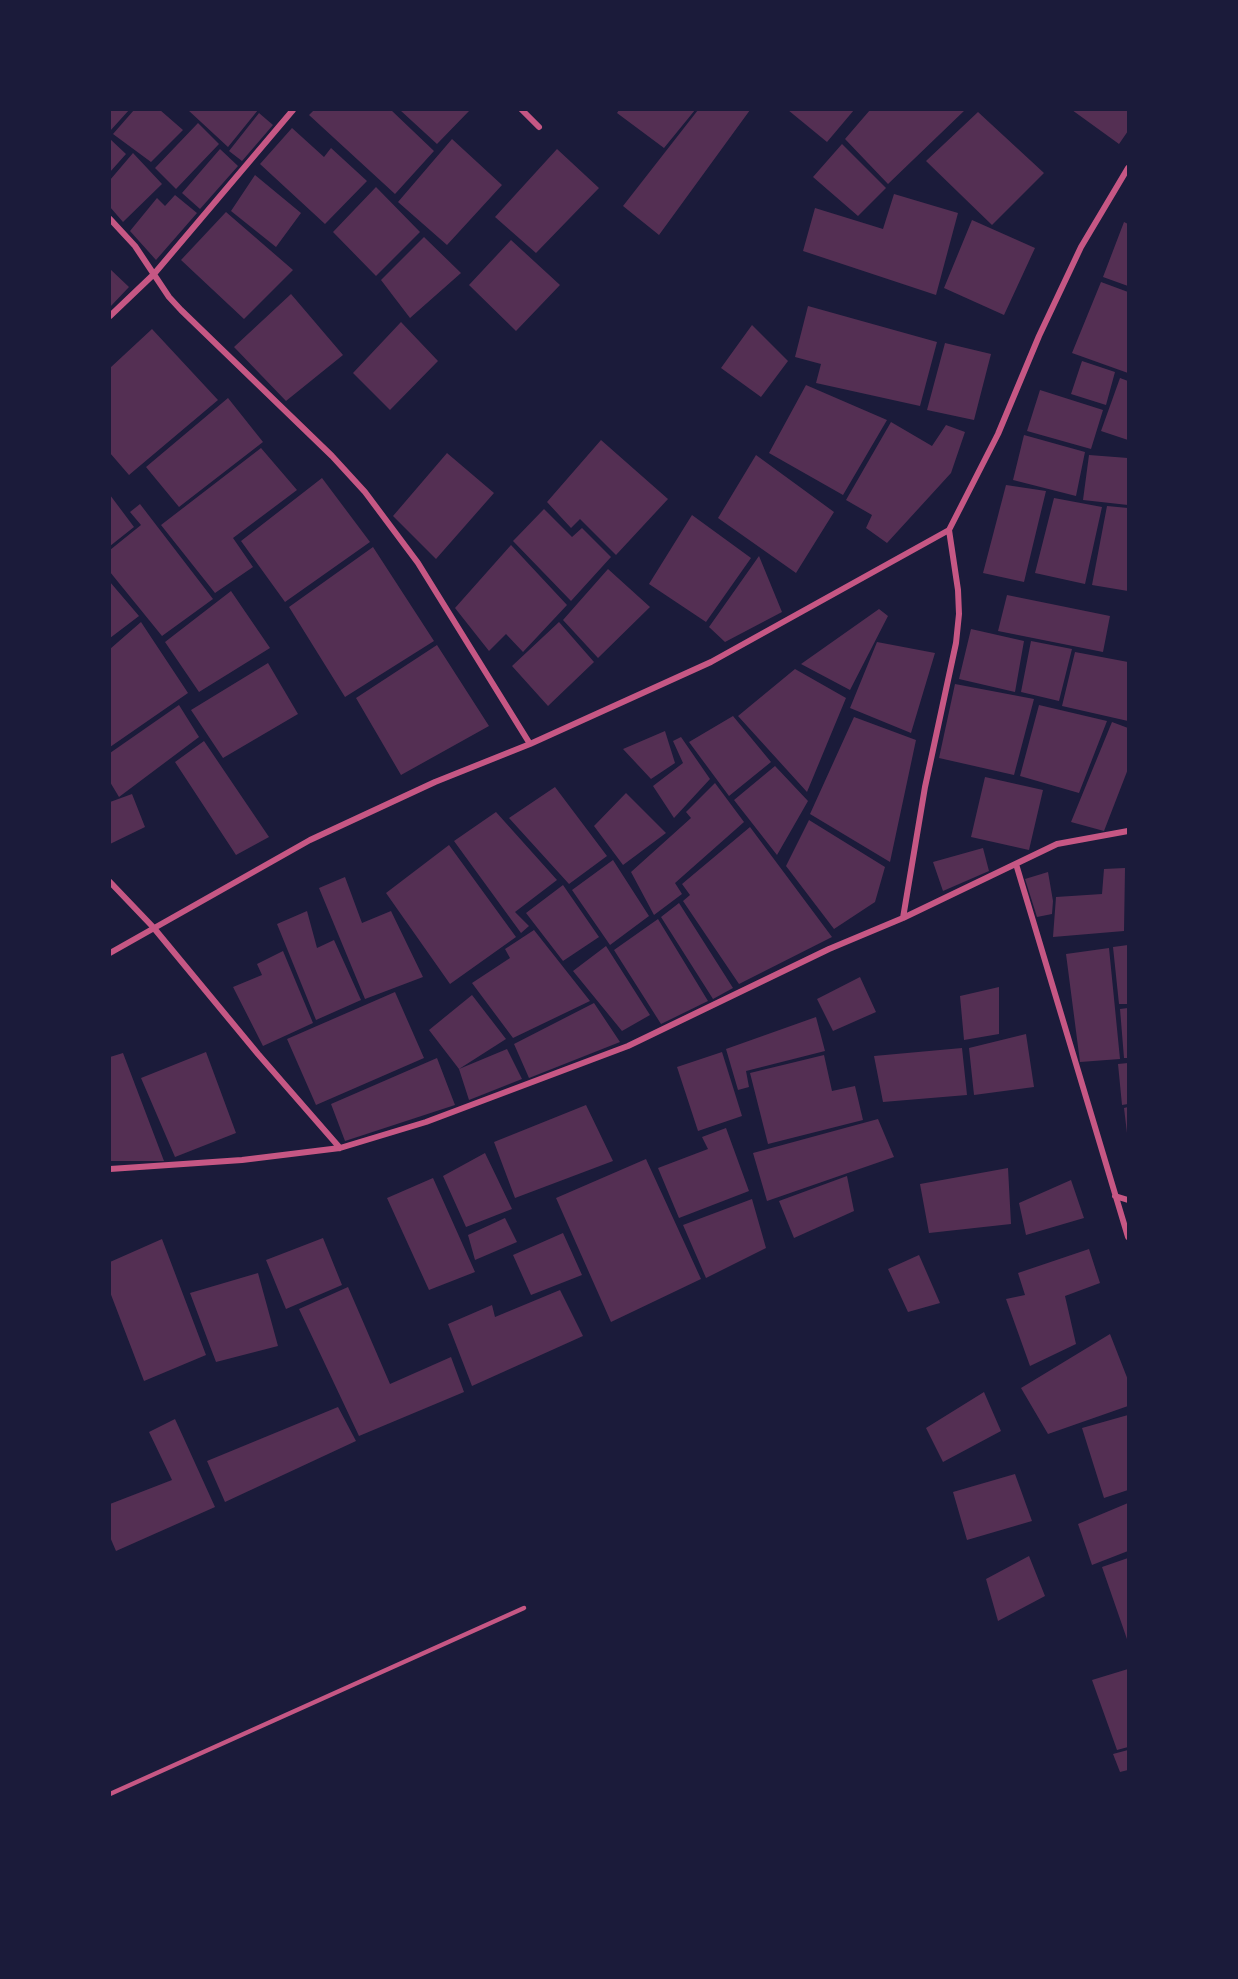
<!DOCTYPE html>
<html>
<head>
<meta charset="utf-8">
<style>
  body { margin:0 }
  #map { position:relative; width:1238px; height:1979px; overflow:hidden; background:#1b1b3a; font-family:"IBM Plex Sans",sans-serif }
  canvas { display:block }
  .frame { position:absolute; inset:0; border:111px solid #1b1b3a; pointer-events:none }
</style>
</head>
<body>
<div id="map">
<canvas width="1238" height="1979"></canvas>
<div class="frame"></div>
</div>
<script>
const ctx = document.querySelector('canvas').getContext('2d');
ctx.lineJoin = 'round';
function fillPath(path, color) { ctx.fillStyle = color; ctx.fill(path, 'evenodd'); }
function strokePath(path, color, width, dash) { ctx.strokeStyle = color; ctx.lineWidth = width; ctx.lineCap = dash ? 'butt' : 'round'; ctx.setLineDash(dash || []); ctx.stroke(path); }
fillPath(new Path2D(`
  M 110,110 L 129,110 L 110,131 Z
  M 134,110 L 160,110 L 183,130 L 151,162 L 113,134 Z
  M 188,110 L 258,110 L 228,147 Z
  M 314,110 L 391,110 L 434,151 L 395,194 L 309,115 Z
  M 400,110 L 470,110 L 437,144 Z
  M 619,110 L 695,110 L 664,148 L 617,113 Z
  M 698,110 L 750,110 L 659,235 L 623,206 Z
  M 788,110 L 854,110 L 827,142 Z
  M 870,110 L 965,110 L 888,184 L 845,139 Z
  M 1072,110 L 1128,110 L 1128,131 L 1119,144 Z
  M 978,112 L 1044,173 L 992,225 L 926,161 Z
  M 259,113 L 273,125 L 242,161 L 229,151 Z
  M 198,123 L 219,144 L 176,189 L 155,168 Z
  M 292,128 L 324,157 L 331,148 L 367,181 L 325,224 L 260,164 Z
  M 110,139 L 126,154 L 110,172 Z
  M 452,139 L 502,185 L 447,245 L 398,202 Z
  M 842,144 L 886,188 L 858,216 L 813,177 Z
  M 220,149 L 238,166 L 200,209 L 182,193 Z
  M 557,149 L 599,188 L 536,253 L 495,217 Z
  M 133,153 L 162,184 L 123,222 L 110,207 L 110,180 Z
  M 255,175 L 301,213 L 276,247 L 231,211 Z
  M 376,187 L 420,232 L 376,276 L 333,232 Z
  M 894,194 L 958,213 L 936,295 L 803,251 L 815,208 L 883,229 Z
  M 175,195 L 197,213 L 156,260 L 130,231 L 157,198 L 165,206 Z
  M 226,212 L 293,270 L 244,319 L 181,260 Z
  M 972,220 L 1035,248 L 1004,315 L 944,288 Z
  M 1124,222 L 1128,224 L 1128,286 L 1103,277 Z
  M 424,237 L 461,273 L 410,318 L 381,280 Z
  M 511,240 L 560,285 L 516,331 L 469,285 Z
  M 110,269 L 129,287 L 110,307 Z
  M 1101,282 L 1128,292 L 1128,373 L 1072,353 Z
  M 291,294 L 343,355 L 286,401 L 234,347 Z
  M 808,306 L 937,342 L 920,406 L 816,383 L 821,364 L 795,357 Z
  M 401,322 L 438,361 L 390,410 L 353,373 Z
  M 752,325 L 788,361 L 761,397 L 721,368 Z
  M 152,329 L 218,400 L 129,475 L 110,453 L 110,368 Z
  M 945,343 L 991,354 L 974,420 L 927,410 Z
  M 1082,361 L 1115,372 L 1106,405 L 1071,394 Z
  M 1120,378 L 1128,381 L 1128,440 L 1101,431 Z
  M 806,385 L 887,420 L 843,495 L 769,453 Z
  M 1040,390 L 1103,410 L 1091,449 L 1027,431 Z
  M 228,398 L 263,442 L 179,507 L 146,467 Z
  M 891,422 L 932,446 L 946,425 L 965,432 L 951,473 L 887,543 L 866,528 L 872,515 L 846,500 Z
  M 1024,435 L 1085,452 L 1076,496 L 1013,480 Z
  M 601,440 L 668,499 L 616,555 L 580,519 L 571,528 L 547,502 Z
  M 261,448 L 297,490 L 233,538 L 253,567 L 215,593 L 161,525 Z
  M 447,453 L 494,493 L 436,559 L 393,516 Z
  M 756,455 L 834,512 L 796,573 L 718,518 Z
  M 1089,455 L 1128,458 L 1128,505 L 1083,500 Z
  M 322,478 L 370,542 L 285,602 L 241,541 Z
  M 1006,485 L 1046,491 L 1024,582 L 983,573 Z
  M 110,495 L 134,527 L 110,546 Z
  M 1054,498 L 1102,507 L 1085,584 L 1035,573 Z
  M 140,504 L 213,599 L 162,636 L 110,572 L 110,550 L 141,525 L 130,512 Z
  M 1107,506 L 1128,508 L 1128,591 L 1092,585 Z
  M 544,509 L 572,537 L 582,528 L 611,557 L 571,601 L 513,541 Z
  M 692,515 L 751,558 L 706,622 L 649,584 Z
  M 511,545 L 567,605 L 523,652 L 506,634 L 489,651 L 455,608 Z
  M 373,547 L 434,641 L 345,697 L 289,607 Z
  M 759,556 L 782,612 L 725,642 L 709,627 Z
  M 608,569 L 650,607 L 598,658 L 563,620 Z
  M 110,582 L 139,616 L 110,638 Z
  M 231,591 L 270,648 L 199,692 L 165,642 Z
  M 1007,595 L 1110,616 L 1103,652 L 998,631 Z
  M 879,609 L 888,616 L 850,690 L 801,664 Z
  M 141,622 L 188,693 L 110,747 L 110,649 Z
  M 559,622 L 594,662 L 548,706 L 512,666 Z
  M 971,629 L 1024,641 L 1015,692 L 959,679 Z
  M 1031,641 L 1072,649 L 1059,701 L 1021,692 Z
  M 877,642 L 935,653 L 911,733 L 850,708 Z
  M 437,645 L 489,726 L 401,775 L 356,698 Z
  M 1075,652 L 1128,662 L 1128,721 L 1062,706 Z
  M 268,663 L 298,714 L 223,758 L 191,710 Z
  M 795,669 L 846,698 L 807,792 L 738,716 Z
  M 955,684 L 1034,699 L 1014,775 L 939,758 Z
  M 179,705 L 199,737 L 119,797 L 110,782 L 110,753 Z
  M 1039,705 L 1107,721 L 1079,793 L 1020,776 Z
  M 733,716 L 771,762 L 729,796 L 689,742 Z
  M 854,717 L 916,740 L 890,862 L 810,814 Z
  M 1112,722 L 1128,728 L 1128,769 L 1104,831 L 1071,822 Z
  M 665,731 L 675,763 L 651,779 L 623,749 Z
  M 681,737 L 710,779 L 674,818 L 653,786 L 683,763 L 673,741 Z
  M 204,741 L 269,837 L 236,855 L 175,762 Z
  M 775,766 L 808,801 L 777,855 L 734,800 Z
  M 985,777 L 1043,790 L 1029,850 L 971,837 Z
  M 715,783 L 744,822 L 675,883 L 682,894 L 654,915 L 631,872 L 691,818 L 686,812 Z
  M 555,787 L 607,856 L 569,884 L 509,818 Z
  M 626,793 L 666,833 L 623,865 L 594,826 Z
  M 132,794 L 145,827 L 110,844 L 110,802 Z
  M 496,812 L 557,880 L 515,912 L 529,926 L 521,933 L 454,841 Z
  M 809,820 L 885,867 L 875,902 L 834,929 L 786,866 Z
  M 750,827 L 832,937 L 739,984 L 683,901 L 690,895 L 682,884 Z
  M 449,845 L 516,937 L 450,984 L 386,893 Z
  M 983,848 L 989,871 L 943,891 L 933,862 Z
  M 613,860 L 649,916 L 610,945 L 572,890 Z
  M 1125,868 L 1124,931 L 1053,937 L 1056,897 L 1102,894 L 1104,869 Z
  M 1048,872 L 1053,901 L 1052,914 L 1037,917 L 1025,879 Z
  M 345,877 L 362,923 L 391,911 L 423,977 L 365,999 L 319,888 Z
  M 563,885 L 599,937 L 563,961 L 526,913 Z
  M 679,903 L 733,988 L 713,999 L 661,917 Z
  M 307,911 L 317,948 L 334,940 L 361,1000 L 316,1020 L 277,924 Z
  M 658,919 L 708,1001 L 661,1024 L 614,950 Z
  M 534,930 L 590,1001 L 513,1038 L 472,983 L 510,958 L 505,949 Z
  M 1128,945 L 1128,1004 L 1119,1004 L 1113,947 Z
  M 606,946 L 650,1015 L 622,1031 L 573,971 Z
  M 1109,948 L 1120,1059 L 1080,1062 L 1066,954 Z
  M 283,951 L 313,1023 L 263,1046 L 233,987 L 262,975 L 257,964 Z
  M 860,977 L 876,1012 L 833,1031 L 817,999 Z
  M 999,987 L 999,1034 L 964,1040 L 960,996 Z
  M 395,992 L 424,1058 L 316,1105 L 287,1039 Z
  M 472,995 L 506,1039 L 459,1069 L 507,1049 L 522,1079 L 469,1100 L 459,1069 L 429,1030 Z
  M 594,1003 L 620,1042 L 529,1078 L 514,1044 Z
  M 1128,1008 L 1128,1058 L 1124,1058 L 1120,1009 Z
  M 816,1017 L 825,1051 L 746,1071 L 749,1087 L 738,1090 L 726,1049 Z
  M 1026,1034 L 1034,1087 L 974,1095 L 969,1048 Z
  M 962,1048 L 967,1095 L 883,1102 L 874,1056 Z
  M 206,1052 L 236,1133 L 175,1157 L 141,1078 Z
  M 722,1052 L 742,1116 L 698,1131 L 677,1067 Z
  M 123,1053 L 164,1161 L 110,1161 L 110,1057 Z
  M 824,1055 L 832,1091 L 855,1086 L 863,1120 L 768,1144 L 750,1073 Z
  M 437,1058 L 455,1105 L 345,1141 L 331,1104 Z
  M 1128,1063 L 1128,1104 L 1122,1105 L 1118,1064 Z
  M 586,1105 L 613,1161 L 515,1198 L 494,1142 Z
  M 1128,1107 L 1128,1133 L 1127,1133 L 1124,1108 Z
  M 878,1119 L 894,1157 L 767,1201 L 753,1153 Z
  M 726,1128 L 749,1191 L 679,1218 L 658,1168 L 708,1149 L 702,1137 Z
  M 485,1153 L 512,1209 L 466,1227 L 443,1176 Z
  M 646,1159 L 701,1279 L 611,1322 L 556,1198 Z
  M 1008,1168 L 1011,1224 L 929,1233 L 920,1184 Z
  M 847,1176 L 854,1211 L 794,1238 L 779,1201 Z
  M 433,1178 L 475,1272 L 429,1290 L 387,1198 Z
  M 1071,1180 L 1084,1218 L 1026,1235 L 1019,1203 Z
  M 752,1199 L 766,1248 L 706,1278 L 683,1225 Z
  M 505,1218 L 517,1242 L 475,1260 L 468,1235 Z
  M 563,1233 L 582,1275 L 531,1295 L 513,1255 Z
  M 323,1238 L 342,1285 L 286,1309 L 266,1260 Z
  M 162,1239 L 206,1355 L 144,1381 L 110,1292 L 110,1262 Z
  M 1089,1249 L 1100,1283 L 1065,1296 L 1076,1344 L 1030,1366 L 1006,1299 L 1025,1295 L 1018,1273 Z
  M 919,1255 L 940,1303 L 908,1312 L 888,1269 Z
  M 258,1273 L 278,1346 L 216,1362 L 190,1293 Z
  M 348,1287 L 390,1384 L 451,1357 L 464,1392 L 359,1436 L 299,1309 Z
  M 560,1290 L 583,1336 L 472,1386 L 448,1324 L 492,1305 L 495,1317 Z
  M 1110,1334 L 1128,1380 L 1128,1406 L 1048,1434 L 1021,1388 Z
  M 984,1392 L 1001,1431 L 943,1462 L 926,1428 Z
  M 338,1407 L 356,1441 L 225,1502 L 207,1461 Z
  M 1128,1415 L 1128,1490 L 1104,1498 L 1082,1428 Z
  M 175,1419 L 215,1507 L 116,1551 L 110,1537 L 110,1504 L 172,1480 L 149,1432 Z
  M 1015,1474 L 1032,1521 L 967,1540 L 953,1492 Z
  M 1128,1503 L 1128,1551 L 1092,1565 L 1078,1524 Z
  M 1029,1556 L 1045,1596 L 998,1621 L 986,1579 Z
  M 1128,1558 L 1128,1642 L 1102,1567 Z
  M 1128,1669 L 1128,1747 L 1117,1750 L 1092,1680 Z
  M 1128,1750 L 1128,1770 L 1120,1772 L 1113,1754 Z`), '#542f53');
strokePath(new Path2D(`
  M 110,1794 L 524,1608`), '#c65784', 4.5);
strokePath(new Path2D(`
  M 522,110 L 539,127
  M 110,219 L 135,246 L 169,297 L 181,310 L 332,456 L 365,492 L 418,563 L 530,744
  M 110,316 L 154,274 L 293,110
  M 1016,864 L 1128,1237
  M 110,882 L 153,927 L 258,1054 L 340,1148
  M 903,918 L 925,787 L 956,643 L 959,614 L 958,590 L 949,530
  M 110,953 L 310,840 L 435,782 L 530,744 L 711,662 L 949,530 L 998,434 L 1039,336 L 1081,247 L 1128,168
  M 110,1169 L 242,1160 L 340,1148 L 426,1122 L 628,1046 L 829,949 L 903,918 L 1057,844 L 1128,831
  M 1115,1196 L 1128,1200`), '#c65784', 6);
</script>
</body>
</html>
